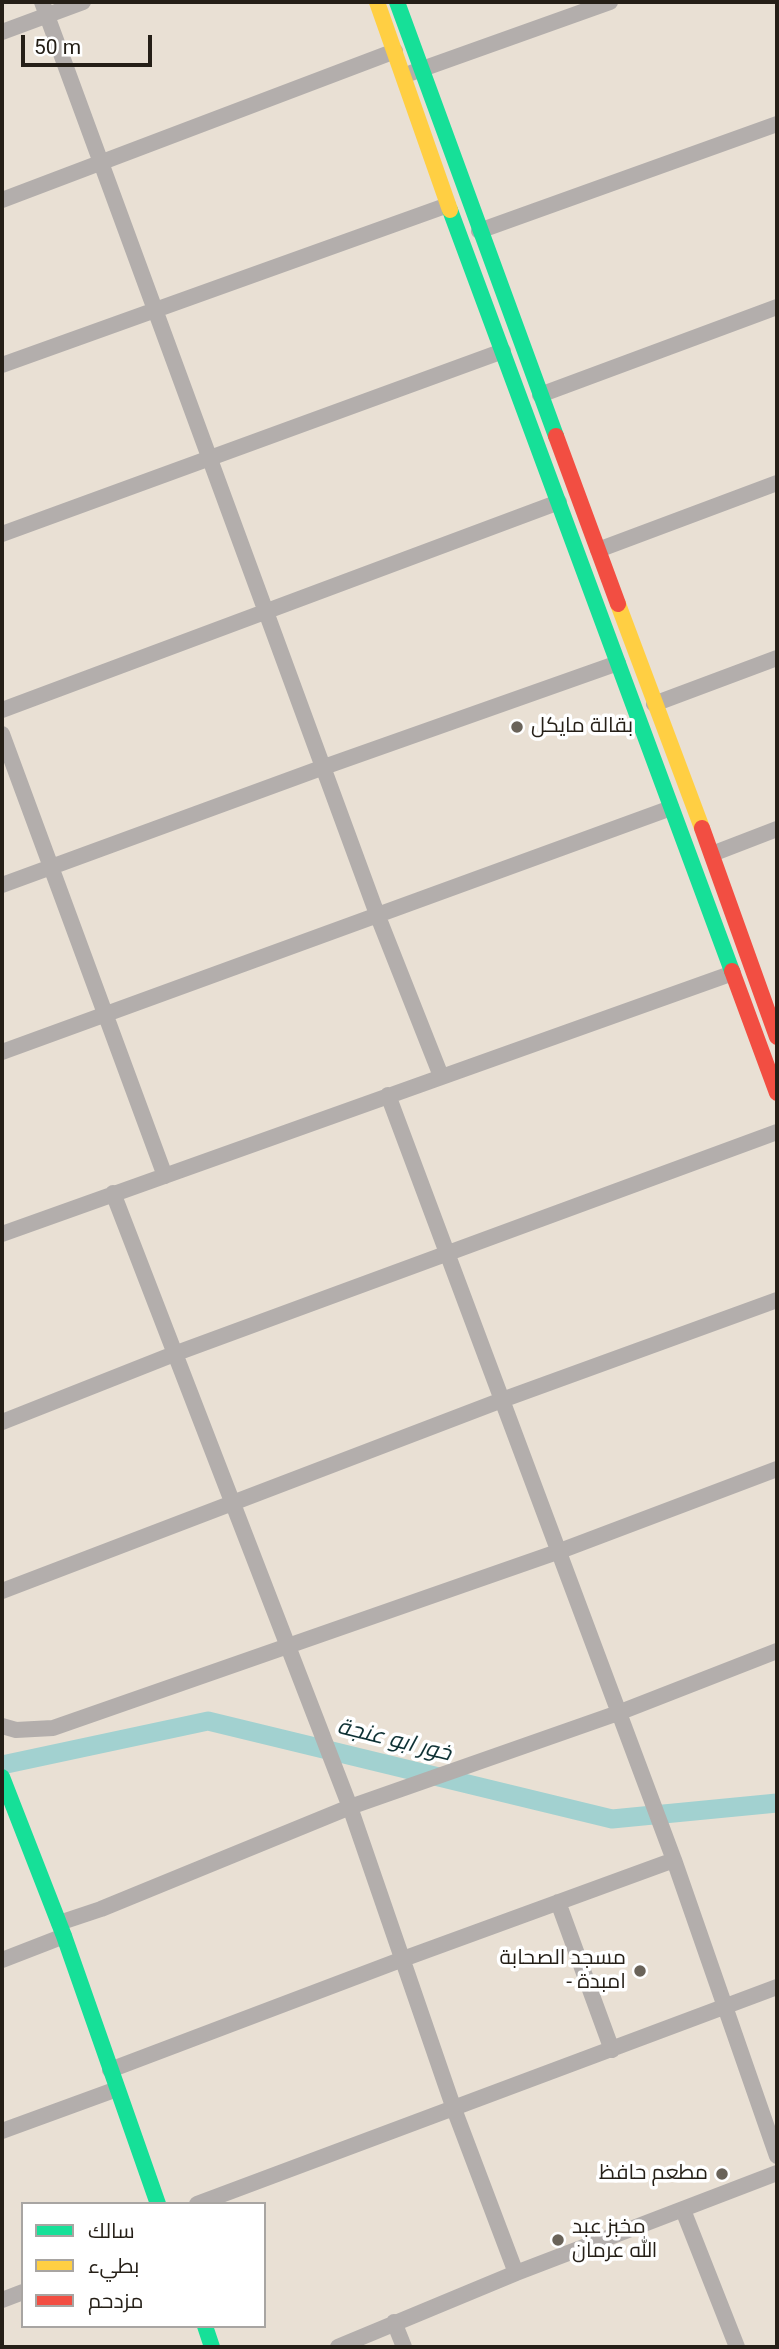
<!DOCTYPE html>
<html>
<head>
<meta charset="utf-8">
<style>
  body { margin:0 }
  #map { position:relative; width:779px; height:2349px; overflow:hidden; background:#e9e0d4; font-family:Roboto,Cairo,sans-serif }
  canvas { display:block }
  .frame { position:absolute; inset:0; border:4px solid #251f17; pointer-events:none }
  .legend { position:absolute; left:21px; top:2202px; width:245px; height:126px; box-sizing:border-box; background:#fff; border:2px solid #a8a5a2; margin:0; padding:9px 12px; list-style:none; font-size:21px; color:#251f17 }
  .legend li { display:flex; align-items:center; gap:14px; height:35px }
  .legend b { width:35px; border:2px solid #a8a5a2 }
  .scale { position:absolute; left:21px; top:35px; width:131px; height:32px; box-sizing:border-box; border:4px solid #251f17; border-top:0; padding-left:9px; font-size:21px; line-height:24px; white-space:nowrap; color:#251f17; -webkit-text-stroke:5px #fff; paint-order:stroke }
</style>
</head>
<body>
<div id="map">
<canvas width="779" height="2349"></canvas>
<div class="frame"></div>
<ul class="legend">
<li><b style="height:9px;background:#16e098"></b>سالك</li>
<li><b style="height:9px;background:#ffcf43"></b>بطيء</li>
<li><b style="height:9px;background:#f24e42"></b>مزدحم</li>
</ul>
<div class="scale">50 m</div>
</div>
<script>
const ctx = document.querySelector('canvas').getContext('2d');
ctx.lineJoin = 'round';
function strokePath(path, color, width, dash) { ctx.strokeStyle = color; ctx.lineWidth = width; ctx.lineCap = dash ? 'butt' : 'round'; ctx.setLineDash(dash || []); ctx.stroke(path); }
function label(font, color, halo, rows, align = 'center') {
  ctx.font = font + ' Roboto,Cairo,sans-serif'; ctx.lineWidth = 7; ctx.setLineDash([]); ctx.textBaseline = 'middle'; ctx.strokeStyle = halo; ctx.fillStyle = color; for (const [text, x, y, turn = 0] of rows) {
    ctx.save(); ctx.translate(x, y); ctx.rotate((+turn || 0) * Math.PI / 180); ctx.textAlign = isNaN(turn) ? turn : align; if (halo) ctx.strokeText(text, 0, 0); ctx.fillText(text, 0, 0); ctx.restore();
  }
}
strokePath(new Path2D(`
  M 2,1765 L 208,1721 L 612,1819 L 777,1803`), '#a2d1d0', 19);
strokePath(new Path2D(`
  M 42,2 L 377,914 L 441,1076
  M 2,32 L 83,2
  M 411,73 L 610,2
  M 2,200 L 395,51
  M 479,231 L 777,124
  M 2,365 L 448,205
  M 540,395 L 777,307
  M 2,534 L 503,351
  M 598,550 L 777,483
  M 654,704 L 777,658
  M 2,710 L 559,502
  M 2,734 L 165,1176
  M 712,854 L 777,829
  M 2,885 L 324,767 L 618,663
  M 2,1052 L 671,808
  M 388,1095 L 674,1860 L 777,2156
  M 113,1193 L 350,1807 L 454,2109 L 516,2273
  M 2,1234 L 733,973
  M 2,1422 L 174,1354 L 777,1132
  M 2,1591 L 502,1400 L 777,1300
  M 2,1726 L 16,1730 L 53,1728 L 560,1551 L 777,1469
  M 558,1902 L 612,2050
  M 59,1923 L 101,1909 L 350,1807 L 618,1713 L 777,1651
  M 2,1960 L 64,1936
  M 110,2070 L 403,1959 L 674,1860
  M 2,2131 L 117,2089
  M 197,2204 L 777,1987
  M 683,2210 L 737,2347
  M 2,2300 L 23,2292
  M 394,2322 L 404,2347
  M 338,2347 L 516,2273 L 777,2173`), '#b3aeac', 16);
strokePath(new Path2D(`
  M 397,2 L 556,436
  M 450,210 L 732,971
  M 2,1777 L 64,1936 L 158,2204
  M 205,2326 L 212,2347`), '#16e098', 16);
strokePath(new Path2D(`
  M 377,2 L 450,210
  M 618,604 L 702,828`), '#ffcf43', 16);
strokePath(new Path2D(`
  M 556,436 L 618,604
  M 702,828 L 777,1037
  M 732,971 L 777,1093`), '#f24e42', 16);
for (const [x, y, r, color] of [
  [517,727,7,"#6a6359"],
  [640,1971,7,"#6a6359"],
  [722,2174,7,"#6a6359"],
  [558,2240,7,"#6a6359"]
]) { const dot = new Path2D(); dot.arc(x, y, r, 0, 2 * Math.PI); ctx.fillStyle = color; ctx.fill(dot); strokePath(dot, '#fff', 2.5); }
label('21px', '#251f17', '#fff', [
  ["بقالة مايكل",531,727],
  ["مسجد الصحابة",626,1959,"right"],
  ["- امبدة",626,1983,"right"],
  ["مطعم حافظ",708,2174,"right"],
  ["مخبز عبد",572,2228],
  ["الله عرمان",572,2252]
], 'left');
label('italic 23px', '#0e3134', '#fff', [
  ["خور ابو عنجة",394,1741,14]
]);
</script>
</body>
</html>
